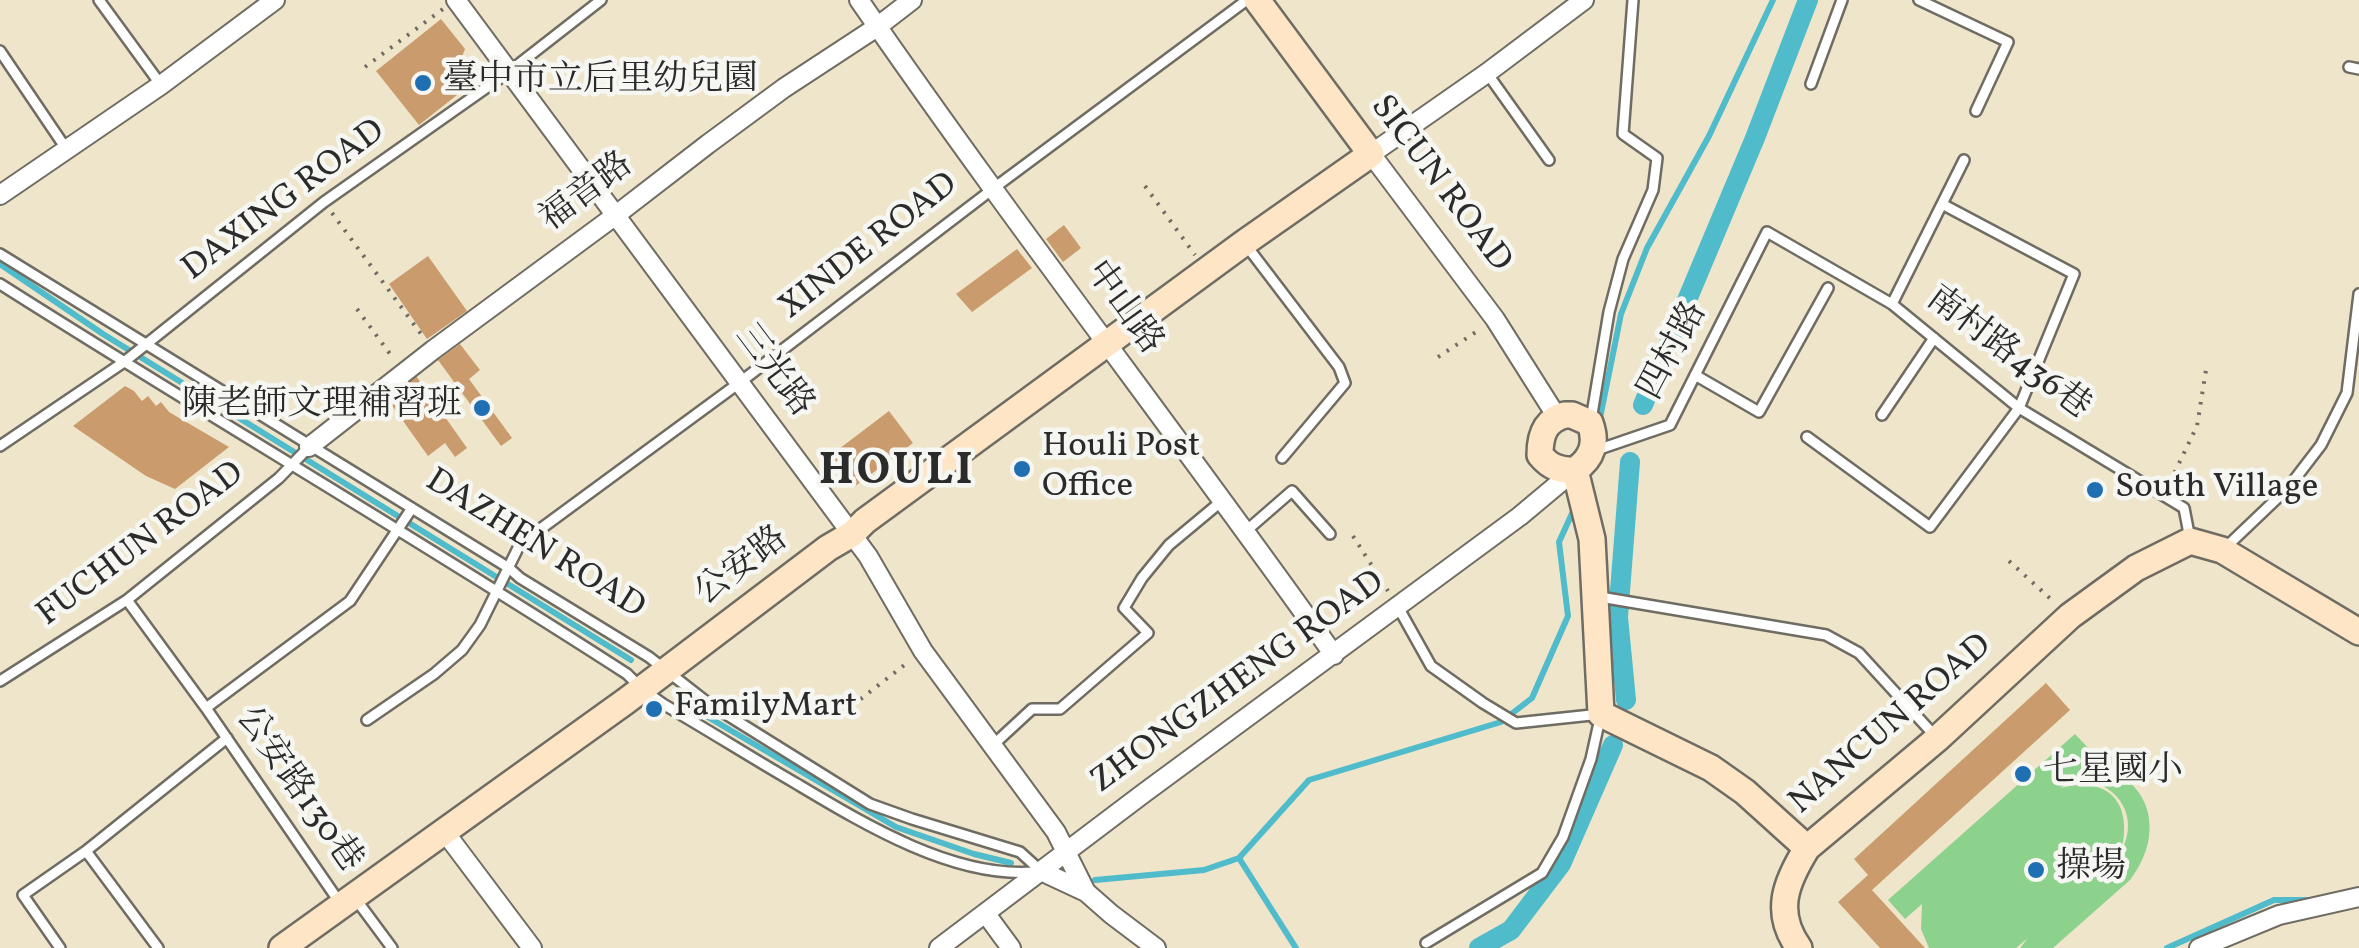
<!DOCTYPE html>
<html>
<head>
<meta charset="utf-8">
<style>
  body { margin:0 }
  canvas { display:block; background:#eee5cb }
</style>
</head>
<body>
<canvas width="2359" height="948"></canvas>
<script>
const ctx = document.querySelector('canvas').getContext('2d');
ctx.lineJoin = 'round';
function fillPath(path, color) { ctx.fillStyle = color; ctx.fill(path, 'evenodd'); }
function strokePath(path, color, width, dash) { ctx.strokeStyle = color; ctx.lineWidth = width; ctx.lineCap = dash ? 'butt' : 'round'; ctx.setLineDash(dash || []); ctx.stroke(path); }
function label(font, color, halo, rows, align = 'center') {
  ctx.font = font + ' Vollkorn,"Noto Serif TC",serif'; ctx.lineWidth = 9; ctx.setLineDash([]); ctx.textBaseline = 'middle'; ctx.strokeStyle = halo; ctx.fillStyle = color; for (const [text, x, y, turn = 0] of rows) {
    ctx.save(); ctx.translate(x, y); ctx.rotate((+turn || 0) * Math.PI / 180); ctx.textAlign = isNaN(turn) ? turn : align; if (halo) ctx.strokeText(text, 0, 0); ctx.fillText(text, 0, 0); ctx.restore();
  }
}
fillPath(new Path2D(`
  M 2075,734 L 2092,752 L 2081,763 C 2147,769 2170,828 2130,880 L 2053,948 L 2020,948 L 2028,938 L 2016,948 L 1929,948 L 1921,929 L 1922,904 L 1905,919 L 1888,900 ZM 2081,780 C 2119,783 2140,818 2121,852 C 2133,805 2111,775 2060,788 L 2071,782 Z`), '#8cd28c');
strokePath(new Path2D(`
  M 0,264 L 103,334 L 631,660
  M 1599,423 L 1621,314 L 1647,248 L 1709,136 L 1773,0
  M 677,699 L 896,827 L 974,854 L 1011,863
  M 1239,858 L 1296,948
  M 1095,880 L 1204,870 L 1239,858 L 1309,780 L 1501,722 L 1532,698 L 1568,616 L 1559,542 L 1575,507
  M 2167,948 L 2274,900 L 2310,900`), '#50bccb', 6);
strokePath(new Path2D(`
  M 1643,405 L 1755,138 L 1808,0
  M 1626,700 L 1618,617 L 1630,462
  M 1479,948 L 1511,930 L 1561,864 L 1613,745`), '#50bccb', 20);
fillPath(new Path2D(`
  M 441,19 L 465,49 L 459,64 L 468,68 L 457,95 L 419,125 L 376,71 Z
  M 1064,225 L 1081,248 L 1063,262 L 1046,239 Z
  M 1017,249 L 1032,268 L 972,312 L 956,294 Z
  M 428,256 L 467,311 L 427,339 L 389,284 Z
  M 460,344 L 480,370 L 469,379 L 512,438 L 501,446 L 438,360 Z
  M 416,376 L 467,448 L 455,457 L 445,443 L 428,456 L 386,397 Z
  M 125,386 L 134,391 L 142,401 L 148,396 L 156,406 L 161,402 L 169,412 L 229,447 L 175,489 L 146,476 L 73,426 Z
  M 889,411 L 913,443 L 854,487 L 831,455 Z
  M 2046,683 L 2070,710 L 1872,890 L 1925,948 L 1880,948 L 1838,902 L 1868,875 L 1854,859 Z`), '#ca9c6d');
const lane = new Path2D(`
  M 99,0 L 161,85
  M 1919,0 L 2008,42 L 1976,111
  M 0,51 L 67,150
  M 2349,67 L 2359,69
  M 1487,73 L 1549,160
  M 1811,84 L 1842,0
  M 1246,245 L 1339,367 L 1345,383 L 1282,458
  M 0,254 L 509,568 L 520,578 L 649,657 L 708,703 L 870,804 L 912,819 L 1020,852 L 1041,871
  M 0,284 C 208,416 420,540 627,674 L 642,689 L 663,704 C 708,730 752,758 797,784 C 864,824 953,878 1033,872
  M 1892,304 L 1964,160
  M 1695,375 L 1759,412 L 1828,288
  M 1882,415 L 1934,338
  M 1591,420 L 1609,312 L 1623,259 L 1653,190 L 1657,158 L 1623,134 L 1633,0
  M 1807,437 L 1930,527 L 2019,408 L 2074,274 L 1942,204
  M 0,446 L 124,362 L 324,202 L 510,71 L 601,0
  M 1594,451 L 1670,425 L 1767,232 L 1892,304 L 2019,408 L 2184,508 L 2190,539
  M 1246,531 L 1292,491 L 1330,534
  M 2224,549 L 2288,488 L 2321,445 L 2347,393 L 2359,294
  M 1600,597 L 1826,635 L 1859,653 L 1935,736
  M 127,600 L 206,708 L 340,903
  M 1398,607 L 1431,666 L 1483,703 L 1516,723 L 1601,714 L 1591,759 L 1563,837 L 1542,873 L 1426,943
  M 0,681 L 127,600 L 279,478 L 309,447
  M 206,708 L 350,601 L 412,508
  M 367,720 L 434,674 L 462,650 L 480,625 L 520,544 L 739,383 L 994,188 L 1247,0
  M 992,746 L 1032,709 L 1060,709 L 1148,633 L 1124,608 L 1142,578 L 1169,545 L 1223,500
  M 355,898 L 392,948
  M 60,948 L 23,895 L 86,851
  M 158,948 L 86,851 L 227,738`);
const street = new Path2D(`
  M 456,0 L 868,556 L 923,651 L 1056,832 L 1086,892
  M 859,0 C 1012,222 1178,435 1334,655
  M 0,195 L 161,85 L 275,0
  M 1557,417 L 1495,319 L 1371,154 L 1487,73 L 1584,0
  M 309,447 L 433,350 L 616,215 L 708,144 L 784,88 L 877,27 L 912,0
  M 444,831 L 532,948
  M 1041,871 L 1086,892 L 1111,914 L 1156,948
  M 986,914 L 1011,948
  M 939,948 L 1144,793 L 1520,516 L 1575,470
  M 2199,948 L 2279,915 L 2359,897`);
const secondary = new Path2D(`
  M 1565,415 L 1572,415 L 1590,423 C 1597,442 1593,458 1575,470 C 1560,471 1550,467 1540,455 C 1540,435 1545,420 1565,415 Z
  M 1575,470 L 1592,539 L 1601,714 L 1711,768 L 1745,792 L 1807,848 L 1937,739 L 2070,616 L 2136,568 L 2190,541 L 2222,550 L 2359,632
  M 282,948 L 626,701 L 828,548 L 852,534 L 865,521 L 1244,243 L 1371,154 L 1257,0
  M 1799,948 C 1773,912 1786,882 1807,848`);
strokePath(lane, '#6f6c63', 14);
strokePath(street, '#6f6c63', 22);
strokePath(secondary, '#6f6c63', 30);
strokePath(new Path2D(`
  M 365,67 L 443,9
  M 1145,186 L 1195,255
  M 332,213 L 421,334
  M 357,309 L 393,358
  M 1438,357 L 1479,330
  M 2170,482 L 2197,426 L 2206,370
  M 1353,536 L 1388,591
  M 2009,561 L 2054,602
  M 844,712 L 907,663`), '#6f6c63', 4, [2.5, 8]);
strokePath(lane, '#fff', 9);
strokePath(street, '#fff', 18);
strokePath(secondary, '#fde5c5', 25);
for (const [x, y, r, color] of [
  [423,83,10,"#1f6fb2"],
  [482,408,10,"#1f6fb2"],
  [1022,469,10,"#1f6fb2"],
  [2095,490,10,"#1f6fb2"],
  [654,709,10,"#1f6fb2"],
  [2023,774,10,"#1f6fb2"],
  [2036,870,10,"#1f6fb2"]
]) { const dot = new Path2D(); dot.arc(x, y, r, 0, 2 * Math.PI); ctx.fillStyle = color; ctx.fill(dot); strokePath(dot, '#f6f6f2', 4); }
label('35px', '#2b2b2b', '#f6f6f2', [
  ["臺中市立后里幼兒園",443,83],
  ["陳老師文理補習班",462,408,"right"],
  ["Houli Post",1042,449],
  ["Office",1042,489],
  ["South Village",2115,490],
  ["FamilyMart",674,709],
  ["七星國小",2043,774],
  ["操場",2056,870]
], 'left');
label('35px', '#2b2b2b', '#f6f6f2', [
  ["SICUN ROAD",1439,185,53],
  ["福音路",588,194,-37],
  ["DAXING ROAD",285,202,-37],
  ["XINDE ROAD",870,248,-38],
  ["中山路",1122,309,54],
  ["四村路",1675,352,-62],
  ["南村路436巷",2007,355,37],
  ["三光路",772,372,53],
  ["FUCHUN ROAD",142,546,-37],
  ["DAZHEN ROAD",534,546,32],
  ["公安路",743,568,-37],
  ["ZHONGZHENG ROAD",1239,684,-36],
  ["NANCUN ROAD",1892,726,-41],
  ["公安路130巷",297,791,55]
]);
ctx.letterSpacing = '2.5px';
label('bold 45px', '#2b2b2b', '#f6f6f2', [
  ["HOULI",897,475]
]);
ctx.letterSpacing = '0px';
</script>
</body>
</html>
